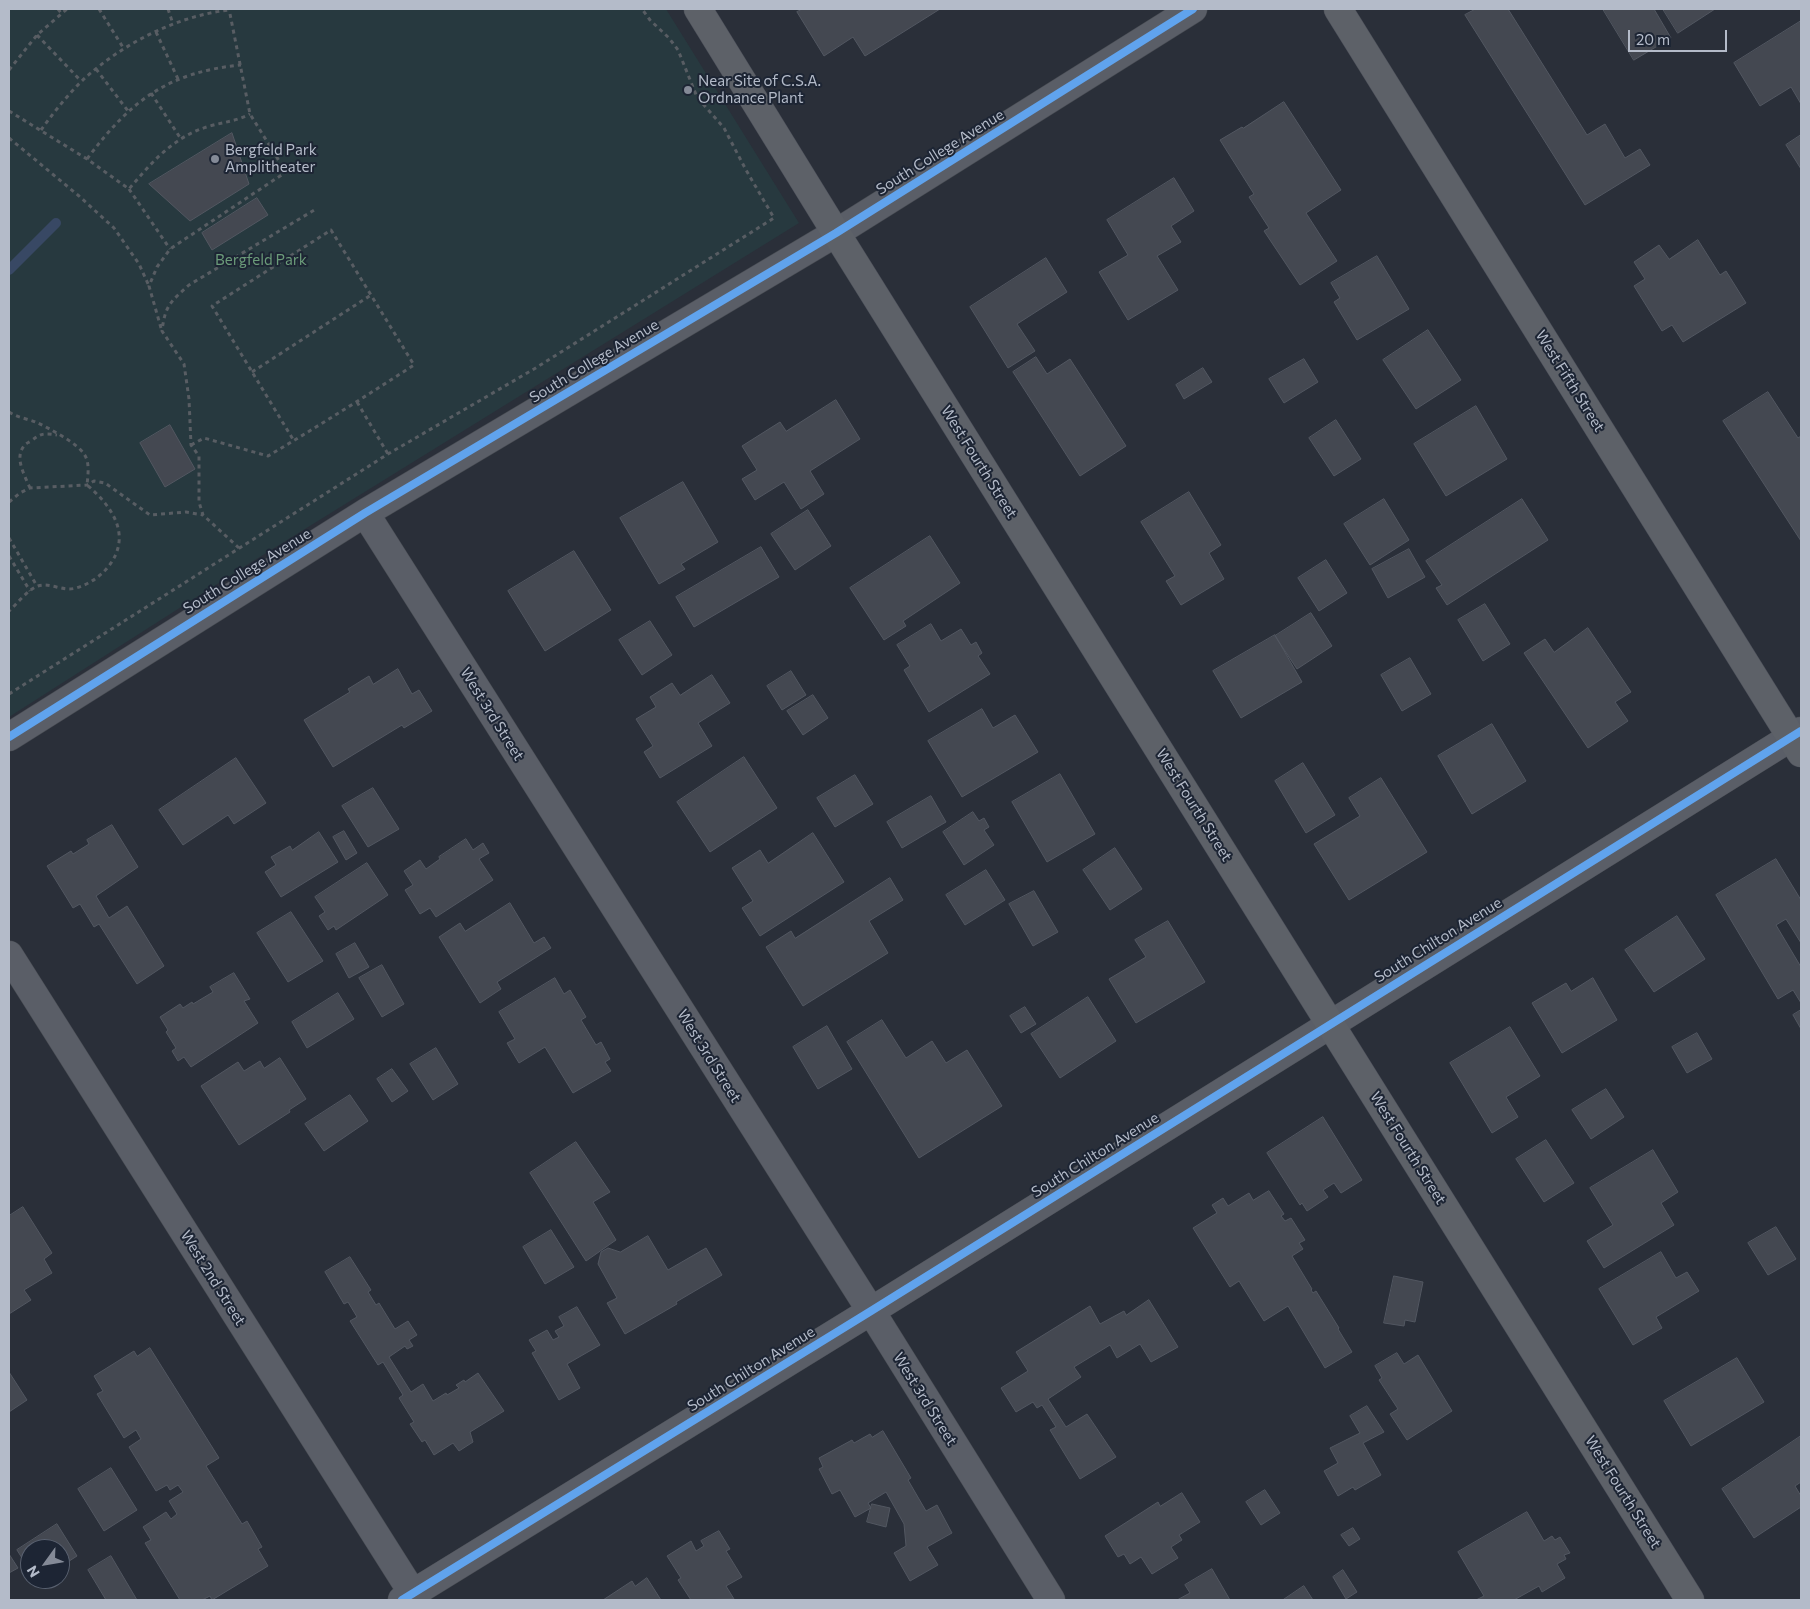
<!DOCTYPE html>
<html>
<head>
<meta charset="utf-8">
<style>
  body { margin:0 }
  #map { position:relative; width:1810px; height:1609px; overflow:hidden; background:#2a2f39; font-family:Commissioner,sans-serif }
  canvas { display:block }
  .frame { position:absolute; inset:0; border:10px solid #b4bbc9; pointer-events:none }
  .north { position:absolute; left:20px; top:1539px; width:50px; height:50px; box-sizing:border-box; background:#1d2534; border:1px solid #596170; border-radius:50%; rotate:238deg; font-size:14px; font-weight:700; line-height:20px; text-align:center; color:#b4bbc9 }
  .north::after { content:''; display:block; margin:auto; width:18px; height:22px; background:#848a97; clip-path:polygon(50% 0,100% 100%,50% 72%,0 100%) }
  .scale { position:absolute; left:1628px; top:30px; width:99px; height:22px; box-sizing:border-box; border:2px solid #b4bbc9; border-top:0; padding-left:6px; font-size:15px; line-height:18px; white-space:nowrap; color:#b4bbc9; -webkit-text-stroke:4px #1d2534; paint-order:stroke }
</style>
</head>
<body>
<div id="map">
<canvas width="1810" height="1609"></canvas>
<div class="frame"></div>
<div class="north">N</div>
<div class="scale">20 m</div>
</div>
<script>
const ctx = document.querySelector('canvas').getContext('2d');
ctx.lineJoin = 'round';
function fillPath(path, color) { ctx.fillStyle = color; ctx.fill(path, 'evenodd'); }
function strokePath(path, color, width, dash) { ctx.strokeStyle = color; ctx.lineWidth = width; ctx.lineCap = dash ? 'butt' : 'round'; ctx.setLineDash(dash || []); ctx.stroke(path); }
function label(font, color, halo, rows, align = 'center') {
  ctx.font = font + ' Commissioner,sans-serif'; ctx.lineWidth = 4; ctx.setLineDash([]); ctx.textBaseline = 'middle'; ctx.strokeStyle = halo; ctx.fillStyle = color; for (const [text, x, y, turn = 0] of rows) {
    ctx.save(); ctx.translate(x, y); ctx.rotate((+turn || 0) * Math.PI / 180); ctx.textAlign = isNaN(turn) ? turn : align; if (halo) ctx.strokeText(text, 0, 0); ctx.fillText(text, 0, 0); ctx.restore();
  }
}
fillPath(new Path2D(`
  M 9,9 L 666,9 L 799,223 L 250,563 L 9,717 Z`), '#27393f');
strokePath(new Path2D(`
  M 9,270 L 56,223`), '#384864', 10);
const building = new Path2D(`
  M 803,9 L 940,9 L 865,56 L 853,37 L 824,56 L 797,12 Z
  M 1476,9 L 1508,9 L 1587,135 L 1605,124 L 1625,158 L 1640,149 L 1650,165 L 1585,205 L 1465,15 Z
  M 1603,9 L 1654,9 L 1671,38 L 1634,60 Z
  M 1663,9 L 1715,9 L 1678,33 Z
  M 1801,21 L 1801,104 L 1791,87 L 1760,106 L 1734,63 Z
  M 1284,102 L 1341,190 L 1306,213 L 1337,261 L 1300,285 L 1264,231 L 1269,228 L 1249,197 L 1254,194 L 1220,140 L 1242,127 L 1243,128 Z
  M 232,133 L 249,184 L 190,221 L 149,184 Z
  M 1801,135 L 1801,169 L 1786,145 Z
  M 1174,178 L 1194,211 L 1171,226 L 1181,242 L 1157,256 L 1178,290 L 1128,320 L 1099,272 L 1128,255 L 1107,220 Z
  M 257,198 L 268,215 L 212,250 L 202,233 Z
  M 1698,240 L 1720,275 L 1726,271 L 1746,303 L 1683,342 L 1672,325 L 1662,331 L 1634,286 L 1645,279 L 1634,262 L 1659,245 L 1669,259 Z
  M 1377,256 L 1409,309 L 1357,340 L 1334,302 L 1340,298 L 1331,283 Z
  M 1046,258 L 1067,292 L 1017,324 L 1035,351 L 1008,368 L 970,307 Z
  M 1428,330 L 1461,380 L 1416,409 L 1383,360 Z
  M 1036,357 L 1047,374 L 1070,359 L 1126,446 L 1080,476 L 1013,372 Z
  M 1304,359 L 1318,382 L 1284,403 L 1269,379 Z
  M 1203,368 L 1212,382 L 1184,399 L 1176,385 Z
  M 1768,392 L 1798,438 L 1801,436 L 1801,541 L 1723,421 Z
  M 836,400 L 860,439 L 810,471 L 824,494 L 801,509 L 784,482 L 755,500 L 742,479 L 757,470 L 742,446 L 780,422 L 786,431 Z
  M 1476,406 L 1507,459 L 1446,496 L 1414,444 Z
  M 1336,420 L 1361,459 L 1334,476 L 1309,438 Z
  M 170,425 L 195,469 L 165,487 L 140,443 Z
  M 683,482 L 718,542 L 681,564 L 685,569 L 659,584 L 620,518 Z
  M 1189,492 L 1221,545 L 1209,553 L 1224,579 L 1181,605 L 1166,581 L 1175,576 L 1141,522 Z
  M 1384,499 L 1409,540 L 1370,565 L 1344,524 Z
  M 1522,499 L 1548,540 L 1447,605 L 1436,588 L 1442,585 L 1426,561 Z
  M 808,510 L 831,546 L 795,570 L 771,534 Z
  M 930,536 L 960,583 L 903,621 L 906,626 L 884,640 L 850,588 Z
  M 761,547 L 779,577 L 694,627 L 676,597 Z
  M 1409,549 L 1425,577 L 1388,598 L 1372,569 Z
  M 574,551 L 611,610 L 545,651 L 508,591 Z
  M 1326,560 L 1347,593 L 1319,611 L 1298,578 Z
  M 1485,604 L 1510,644 L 1483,661 L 1458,620 Z
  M 1311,613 L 1332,646 L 1297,669 L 1275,636 Z
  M 650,621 L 672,655 L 642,675 L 619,640 Z
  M 931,624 L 941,641 L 961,629 L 971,645 L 976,642 L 982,653 L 978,656 L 990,674 L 929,712 L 904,670 L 910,666 L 897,645 Z
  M 1588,628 L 1631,692 L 1615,702 L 1628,721 L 1588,748 L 1524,653 L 1545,639 L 1554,652 Z
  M 1275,635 L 1302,682 L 1241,718 L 1213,671 Z
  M 1410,658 L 1431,694 L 1402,711 L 1381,675 Z
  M 398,669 L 412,694 L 419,690 L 432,711 L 404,728 L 402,725 L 333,767 L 304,720 L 350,692 L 348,689 L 369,676 L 373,684 Z
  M 791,671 L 806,695 L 782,710 L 767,686 Z
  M 712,675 L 730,703 L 698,723 L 712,746 L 660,778 L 644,752 L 653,746 L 636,719 L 656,707 L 650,697 L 672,683 L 680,695 Z
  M 813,695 L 828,718 L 803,735 L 787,711 Z
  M 982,709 L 993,728 L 1015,715 L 1038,752 L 962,797 L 928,741 Z
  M 1492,724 L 1526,781 L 1472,814 L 1438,756 Z
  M 744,757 L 777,808 L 710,852 L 677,802 Z
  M 236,758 L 266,803 L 234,824 L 228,815 L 183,845 L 159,810 Z
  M 1303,763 L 1335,815 L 1306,833 L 1275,781 Z
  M 1060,774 L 1095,834 L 1047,862 L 1012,802 Z
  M 855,775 L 873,804 L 835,827 L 817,798 Z
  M 1381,778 L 1427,852 L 1349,900 L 1314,844 L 1360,816 L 1349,798 Z
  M 373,788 L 399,829 L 368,847 L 342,806 Z
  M 931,796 L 946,822 L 902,848 L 887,822 Z
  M 973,812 L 979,821 L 984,818 L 989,827 L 984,830 L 994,845 L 964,865 L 943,832 Z
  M 112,825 L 138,867 L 96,896 L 109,918 L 127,906 L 164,966 L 137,984 L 99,924 L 94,927 L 80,904 L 73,908 L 47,866 L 71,851 L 73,854 L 89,844 L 87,840 Z
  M 344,831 L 357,853 L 346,860 L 333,837 Z
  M 319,832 L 338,862 L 281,897 L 265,872 L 276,865 L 271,857 L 290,846 L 292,850 Z
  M 813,833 L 844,882 L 760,936 L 742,908 L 753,901 L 732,868 L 760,850 L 768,863 Z
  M 466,839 L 473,850 L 483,843 L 489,853 L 479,859 L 493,880 L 436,917 L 430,908 L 420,914 L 405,890 L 413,885 L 404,871 L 420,860 L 426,869 L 440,859 L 439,857 Z
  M 1115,848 L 1142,889 L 1110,910 L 1083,870 Z
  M 1776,859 L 1801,900 L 1801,943 L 1786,919 L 1776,925 L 1801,967 L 1801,1003 L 1793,990 L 1778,999 L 1716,895 Z
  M 367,863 L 388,895 L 336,930 L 334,926 L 328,930 L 319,916 L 325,912 L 315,897 Z
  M 986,870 L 1005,900 L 965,925 L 946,895 Z
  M 890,878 L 903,900 L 869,921 L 888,953 L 803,1006 L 766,947 L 791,931 L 795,938 Z
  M 1034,891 L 1058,932 L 1033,946 L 1009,904 Z
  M 510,903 L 534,943 L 544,937 L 551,948 L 497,982 L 501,989 L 480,1003 L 439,937 L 460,923 L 465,931 Z
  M 291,912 L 323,961 L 288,982 L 257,933 Z
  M 1677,916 L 1705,959 L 1654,992 L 1625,950 Z
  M 1168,921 L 1205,982 L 1136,1023 L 1109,979 L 1146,957 L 1135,940 Z
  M 355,943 L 369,967 L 349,978 L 336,954 Z
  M 382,965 L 404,1004 L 382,1017 L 359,978 Z
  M 234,973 L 250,999 L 244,1001 L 258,1023 L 191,1067 L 184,1057 L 178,1061 L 172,1051 L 176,1048 L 166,1032 L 168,1030 L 160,1017 L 180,1004 L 183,1008 L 192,1002 L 193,1004 L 213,992 L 210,987 Z
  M 555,978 L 564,994 L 570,990 L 586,1017 L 581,1020 L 596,1045 L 601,1042 L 610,1059 L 605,1062 L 611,1071 L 573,1093 L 545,1047 L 519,1063 L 507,1043 L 515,1039 L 499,1012 Z
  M 1593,978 L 1617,1020 L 1562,1053 L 1532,1003 L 1566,983 L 1571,991 Z
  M 338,993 L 354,1019 L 307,1048 L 292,1022 Z
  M 1088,997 L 1116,1041 L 1060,1078 L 1031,1034 Z
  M 1025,1007 L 1036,1024 L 1021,1033 L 1010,1016 Z
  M 1801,1010 L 1801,1029 L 1793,1015 Z
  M 882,1020 L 906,1058 L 932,1041 L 946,1063 L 967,1050 L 1002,1106 L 919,1158 L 847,1042 Z
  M 827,1026 L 852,1069 L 818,1089 L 793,1047 Z
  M 1510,1027 L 1540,1076 L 1506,1097 L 1518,1117 L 1492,1133 L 1450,1063 Z
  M 1697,1033 L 1712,1059 L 1687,1073 L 1672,1047 Z
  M 436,1048 L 458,1084 L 433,1100 L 410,1064 Z
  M 280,1058 L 306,1099 L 289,1110 L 290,1112 L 239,1145 L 201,1086 L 238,1062 L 244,1071 L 260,1061 L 264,1068 Z
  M 392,1069 L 408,1091 L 392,1102 L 377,1079 Z
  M 1606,1089 L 1624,1117 L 1591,1139 L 1572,1110 Z
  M 350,1095 L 368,1121 L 324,1151 L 305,1124 Z
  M 1323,1117 L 1362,1180 L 1341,1193 L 1334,1183 L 1323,1190 L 1328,1197 L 1307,1211 L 1302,1203 L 1300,1205 L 1267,1153 Z
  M 1546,1140 L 1574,1183 L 1544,1202 L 1516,1159 Z
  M 576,1142 L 610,1192 L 593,1202 L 616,1240 L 586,1261 L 530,1173 Z
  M 1653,1150 L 1678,1192 L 1661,1203 L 1674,1225 L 1604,1268 L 1587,1241 L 1613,1225 L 1590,1188 Z
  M 1269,1191 L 1284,1214 L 1281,1216 L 1285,1221 L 1291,1218 L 1305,1240 L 1299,1243 L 1303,1249 L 1292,1256 L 1312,1289 L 1311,1290 L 1313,1293 L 1316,1291 L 1339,1328 L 1338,1329 L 1352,1352 L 1325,1368 L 1288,1306 L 1264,1321 L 1239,1281 L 1230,1287 L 1193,1228 L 1217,1213 L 1212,1205 L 1223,1198 L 1228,1206 L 1249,1193 L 1253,1200 Z
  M 23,1207 L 52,1253 L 44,1259 L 52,1273 L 24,1290 L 31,1300 L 9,1314 L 9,1216 Z
  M 1776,1227 L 1796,1259 L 1768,1275 L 1748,1243 Z
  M 551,1230 L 574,1267 L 545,1284 L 523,1247 Z
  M 648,1236 L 668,1270 L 706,1248 L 722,1275 L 676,1302 L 677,1304 L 625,1334 L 607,1303 L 617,1298 L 598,1264 L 601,1252 L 608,1248 L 620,1252 Z
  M 1661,1252 L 1676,1278 L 1687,1272 L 1699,1291 L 1656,1317 L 1662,1328 L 1633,1345 L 1599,1289 Z
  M 350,1257 L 371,1290 L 368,1292 L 376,1305 L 379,1303 L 395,1329 L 408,1321 L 417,1335 L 409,1340 L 413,1346 L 407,1349 L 405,1346 L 389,1357 L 411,1392 L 423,1384 L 433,1401 L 446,1393 L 447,1395 L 459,1388 L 456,1385 L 464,1380 L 465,1382 L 478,1373 L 504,1411 L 470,1432 L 473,1442 L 459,1451 L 453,1443 L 434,1455 L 425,1440 L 422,1442 L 410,1424 L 414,1422 L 399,1398 L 403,1395 L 383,1362 L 378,1365 L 350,1321 L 357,1317 L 348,1302 L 344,1304 L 325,1272 Z
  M 1394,1276 L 1423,1282 L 1415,1322 L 1405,1320 L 1404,1326 L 1384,1323 Z
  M 1149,1300 L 1178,1347 L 1151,1362 L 1140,1344 L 1117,1358 L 1110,1345 L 1074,1367 L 1081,1377 L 1048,1399 L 1066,1427 L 1087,1414 L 1116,1457 L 1080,1479 L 1050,1430 L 1056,1427 L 1042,1405 L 1037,1408 L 1033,1402 L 1016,1412 L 1001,1388 L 1028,1371 L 1016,1352 L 1090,1306 L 1100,1324 L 1124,1311 L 1126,1315 Z
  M 577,1307 L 600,1345 L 567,1364 L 580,1388 L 559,1400 L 532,1353 L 536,1351 L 529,1340 L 547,1330 L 553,1340 L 559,1337 L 555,1331 L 564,1326 L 559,1317 Z
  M 150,1348 L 219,1458 L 206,1466 L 242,1524 L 247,1521 L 262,1547 L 258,1549 L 268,1566 L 212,1600 L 210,1596 L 202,1600 L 180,1600 L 145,1543 L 151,1540 L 143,1527 L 166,1512 L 171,1519 L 177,1514 L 169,1501 L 183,1492 L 178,1485 L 170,1490 L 167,1485 L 156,1491 L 129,1447 L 141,1439 L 136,1430 L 124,1438 L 97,1394 L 103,1391 L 94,1376 L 134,1351 L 137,1356 Z
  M 1397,1353 L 1404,1364 L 1418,1355 L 1452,1411 L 1407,1440 L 1390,1414 L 1398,1409 L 1379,1380 L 1382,1378 L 1375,1366 Z
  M 1737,1358 L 1764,1402 L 1691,1446 L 1664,1401 Z
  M 9,1372 L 27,1400 L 9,1412 Z
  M 1367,1406 L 1384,1432 L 1363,1443 L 1381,1475 L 1355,1490 L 1353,1487 L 1338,1496 L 1324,1471 L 1338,1463 L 1330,1448 L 1360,1433 L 1350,1416 Z
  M 883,1431 L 911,1478 L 908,1480 L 926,1511 L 937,1505 L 952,1533 L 927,1547 L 938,1565 L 910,1581 L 894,1553 L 906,1546 L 904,1524 L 886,1492 L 868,1503 L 871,1508 L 855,1517 L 840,1490 L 832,1494 L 819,1469 L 823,1467 L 819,1458 L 852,1440 L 854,1443 L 870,1434 L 872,1437 Z
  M 1801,1436 L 1801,1482 L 1795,1486 L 1801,1496 L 1801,1507 L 1754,1538 L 1722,1489 Z
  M 111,1468 L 137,1510 L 104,1531 L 78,1489 Z
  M 1265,1490 L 1280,1513 L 1261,1525 L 1246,1502 Z
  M 1182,1493 L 1200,1522 L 1179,1535 L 1182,1540 L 1171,1547 L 1178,1558 L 1152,1574 L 1141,1557 L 1130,1564 L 1124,1554 L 1118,1557 L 1105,1536 L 1158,1502 L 1160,1506 Z
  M 872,1504 L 890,1508 L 886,1527 L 867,1522 Z
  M 1527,1512 L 1544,1541 L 1552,1536 L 1555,1540 L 1560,1537 L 1570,1553 L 1564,1555 L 1566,1559 L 1557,1564 L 1565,1578 L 1542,1592 L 1539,1586 L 1514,1600 L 1476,1600 L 1484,1596 L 1458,1552 Z
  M 57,1524 L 77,1556 L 60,1567 L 60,1549 L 30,1549 L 30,1571 L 17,1550 Z
  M 1353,1528 L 1360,1539 L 1349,1546 L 1341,1535 Z
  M 719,1531 L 730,1549 L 726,1551 L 742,1577 L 726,1586 L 734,1599 L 691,1600 L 678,1580 L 681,1578 L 667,1556 L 691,1541 L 696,1551 L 704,1546 L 701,1541 Z
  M 9,1554 L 18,1568 L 9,1573 Z
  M 111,1556 L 137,1600 L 106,1600 L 88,1570 Z
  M 1212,1569 L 1230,1600 L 1177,1600 L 1190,1593 L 1185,1585 Z
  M 1343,1570 L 1357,1592 L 1346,1599 L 1333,1577 Z
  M 647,1578 L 661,1600 L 603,1600 L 632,1581 L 635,1586 Z
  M 1304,1586 L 1313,1600 L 1283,1600 Z`);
fillPath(building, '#444851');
strokePath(building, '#525761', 1);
const minor = new Path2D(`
  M 365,513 L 871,1311 L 1051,1600
  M 9,737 L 365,513 L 836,233 L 1193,9
  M 9,955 L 417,1600
  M 402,1600 L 871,1311 L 1801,731`);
const primary = new Path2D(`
  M 698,9 L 836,233 L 1690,1600
  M 1338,9 L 1801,753`);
strokePath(minor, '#464a51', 29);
strokePath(primary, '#484c56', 29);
strokePath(new Path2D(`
  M 58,9 L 61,13
  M 99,9 L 124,49
  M 168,9 L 173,24
  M 156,32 L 178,79
  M 37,35 L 81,81
  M 96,69 L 128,111
  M 9,70 L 37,35 L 67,9
  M 151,93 L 181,139
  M 9,111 L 87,159 L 129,189 C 152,162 174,136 210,126 C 224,122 237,121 250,114
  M 41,130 C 54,112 69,93 85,78 C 124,43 177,16 229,10
  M 9,138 L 79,196 L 114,228 L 139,264 L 149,286
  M 87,159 C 130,101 168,72 241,65
  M 129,189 L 170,249
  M 161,328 L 149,286 L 157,267 L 170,249 L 286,172 L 250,114 L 229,9
  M 252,372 L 371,295
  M 357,402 L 388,454
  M 9,412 C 18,418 29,419 38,423 C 50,429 77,443 84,454 C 90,462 88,475 87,485 C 112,506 133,536 108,567 C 100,577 89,584 76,588 C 63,592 50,582 38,586 C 27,590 17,604 9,611
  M 191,445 L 204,438 L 268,456 C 317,427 366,396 414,365 L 331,230 L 212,306 L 294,441
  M 30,488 C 25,476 14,458 24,446 C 26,443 28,443 31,441 C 41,433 44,433 57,435
  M 9,502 L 20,493 L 30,488 L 87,485 L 94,481 L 105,483 L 150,515 L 186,512 L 203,515
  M 9,538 L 37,586
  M 239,548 L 203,515 L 199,502 L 199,456 L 191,445 L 189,399 L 184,364 L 162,331 C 165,306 170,302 189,285 L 316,209
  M 9,556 L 30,591
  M 9,694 L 388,454 L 534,369 L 774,218 L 746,170 L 724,128 L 697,97 L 678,50 L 669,38 L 650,20 L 642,9`), '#585d63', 3, [4, 4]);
strokePath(minor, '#5a5e67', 28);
strokePath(primary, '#5d6168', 28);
strokePath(new Path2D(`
  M 9,737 L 365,513 L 836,233 L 1193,9
  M 402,1600 L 871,1311 L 1801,731`), '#60a3ed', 8);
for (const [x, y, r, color] of [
  [688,90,5,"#848a97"],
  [215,159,5,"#848a97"]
]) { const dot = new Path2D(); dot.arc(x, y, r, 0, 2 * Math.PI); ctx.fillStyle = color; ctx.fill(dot); strokePath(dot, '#1d2534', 2); }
label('15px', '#b4bbc9', '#1d2534', [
  ["Near Site of C.S.A.",698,81],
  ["Ordnance Plant",698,98],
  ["Bergfeld Park",225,150],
  ["Amplitheater",225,167]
], 'left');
label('15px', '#b4bbc9', '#1d2534', [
  ["South College Avenue",940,152,-32],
  ["South College Avenue",594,361,-31],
  ["West Fifth Street",1570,381,58],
  ["West Fourth Street",979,462,58],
  ["South College Avenue",247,571,-32],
  ["West 3rd Street",492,714,58],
  ["West Fourth Street",1194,805,58],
  ["South Chilton Avenue",1438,940,-32],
  ["West 3rd Street",709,1056,58],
  ["West Fourth Street",1408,1148,58],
  ["South Chilton Avenue",1095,1155,-32],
  ["West 2nd Street",213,1278,58],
  ["South Chilton Avenue",751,1369,-32],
  ["West 3rd Street",925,1399,58],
  ["West Fourth Street",1623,1492,58]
]);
label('15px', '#6b9b79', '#1d2534', [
  ["Bergfeld Park",261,260]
]);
</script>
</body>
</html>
